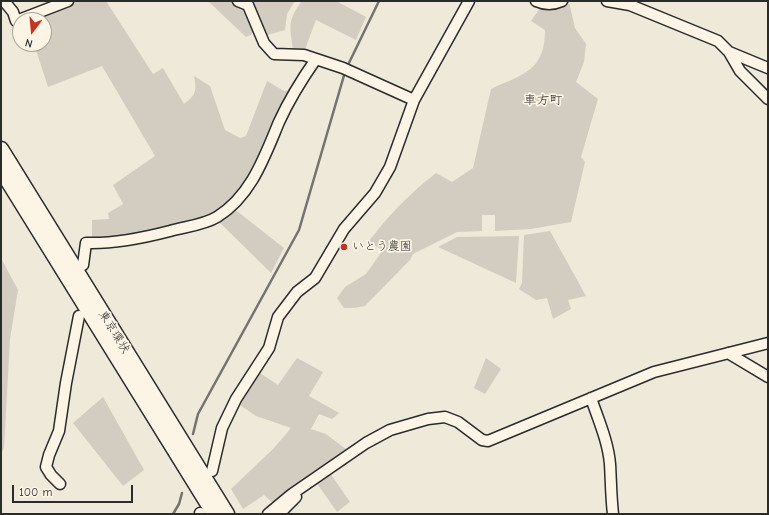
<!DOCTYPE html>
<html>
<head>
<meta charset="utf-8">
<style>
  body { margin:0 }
  #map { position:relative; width:769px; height:515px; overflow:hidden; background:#efe9da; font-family:"Comic Neue",sans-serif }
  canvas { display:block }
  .frame { position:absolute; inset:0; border:2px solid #2b2b2b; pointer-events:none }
  .north { position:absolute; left:12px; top:12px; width:40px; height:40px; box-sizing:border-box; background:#fcf5e5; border:1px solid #a8a49b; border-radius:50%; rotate:196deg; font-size:11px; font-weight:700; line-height:16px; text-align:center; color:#2b2b2b }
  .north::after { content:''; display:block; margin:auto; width:14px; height:18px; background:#c8321e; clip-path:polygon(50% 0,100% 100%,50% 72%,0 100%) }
  .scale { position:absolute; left:12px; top:485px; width:121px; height:18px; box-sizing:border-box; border:2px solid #2b2b2b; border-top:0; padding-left:5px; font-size:12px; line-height:14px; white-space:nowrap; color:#2b2b2b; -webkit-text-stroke:3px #fcf5e5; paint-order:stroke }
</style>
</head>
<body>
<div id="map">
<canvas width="769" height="515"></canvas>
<div class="frame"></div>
<div class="north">N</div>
<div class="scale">100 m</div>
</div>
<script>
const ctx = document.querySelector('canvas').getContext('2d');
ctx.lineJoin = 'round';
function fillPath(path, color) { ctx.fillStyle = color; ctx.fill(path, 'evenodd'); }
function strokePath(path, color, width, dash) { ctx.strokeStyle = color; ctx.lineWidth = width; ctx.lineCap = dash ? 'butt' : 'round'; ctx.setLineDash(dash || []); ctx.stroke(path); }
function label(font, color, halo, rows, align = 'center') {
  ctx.font = font + ' "Comic Neue","Klee One",sans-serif'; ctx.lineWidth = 3.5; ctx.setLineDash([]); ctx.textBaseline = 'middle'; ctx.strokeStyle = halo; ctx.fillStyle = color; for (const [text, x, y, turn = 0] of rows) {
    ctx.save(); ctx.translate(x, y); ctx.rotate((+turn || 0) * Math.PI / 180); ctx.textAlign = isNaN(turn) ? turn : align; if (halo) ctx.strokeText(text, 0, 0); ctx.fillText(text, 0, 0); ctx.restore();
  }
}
fillPath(new Path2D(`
  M 75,1 L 106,1 L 153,74 L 163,68 L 184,104 C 196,95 197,91 194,76 L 210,86 L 225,130 L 240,138 L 246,136 L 267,81 L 284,91 L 295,89 L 244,189 L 213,217 L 154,232 L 95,240 L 92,237 L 92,220 L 109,219 L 108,213 L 123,204 L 113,185 L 155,156 L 102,66 L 48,87 L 34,44 L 44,44 L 44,20 L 28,20 Z
  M 208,1 L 231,2 L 246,7 L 255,30 L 251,35 L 246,37 Z
  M 251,1 L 295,1 L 287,14 L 285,30 L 264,36 Z
  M 302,1 L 336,1 L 366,17 L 356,40 L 316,20 L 304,52 L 293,50 C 290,26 287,21 302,1 Z
  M 569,2 L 575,28 L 586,44 L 584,62 L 576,82 L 598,99 L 581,157 L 585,162 L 571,222 L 531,229 L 495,231 L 495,215 L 482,215 L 482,231 L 457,232 L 413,254 L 410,260 L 365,306 L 354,308 L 344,308 L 337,298 L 345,287 L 366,274 L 383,250 L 368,242 C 389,215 409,194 436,173 L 452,182 L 473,168 L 491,89 C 523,74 545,71 545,30 L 531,21 L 540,8 L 558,6 Z
  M 233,208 L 284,248 L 271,273 L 216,219 Z
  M 550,231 L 586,296 L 568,300 L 571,309 L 553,319 L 547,298 L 536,300 L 519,289 L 522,283 L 524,235 Z
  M 519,236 L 516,283 L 438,247 L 457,237 Z
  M 1,258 L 18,290 L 10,339 L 4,448 L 1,454 Z
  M 297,358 L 323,372 L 309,396 L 339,413 L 332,419 L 319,414 L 311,429 L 326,434 L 347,450 L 274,504 L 264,495 L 243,509 L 231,489 L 274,448 L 291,428 L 256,416 L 240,405 L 260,373 L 278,385 Z
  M 486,358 L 501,369 L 485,394 L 474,388 Z
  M 103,397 L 144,470 L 123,486 L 73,423 Z
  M 330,473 L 350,502 L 337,512 L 316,482 Z`), '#d2cdc0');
strokePath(new Path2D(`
  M 347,67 L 379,1
  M 193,434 L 198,414 L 299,230 L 345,72
  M 173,514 L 179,504 L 182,493`), '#75736d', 2.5);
const minor = new Path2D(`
  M 4,1 L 13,12 L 16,21 L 68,1
  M 238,1 L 248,5 L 264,43 L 274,54 L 304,55 L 343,68 L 414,100
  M 536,1 C 545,5 553,5 562,1
  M 607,1 L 630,5 L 718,41 L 729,52 L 740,71 L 768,99
  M 729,52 L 768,68
  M 83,265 L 86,243 C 114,244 143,238 170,231 C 184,227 204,225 217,217 C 251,196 264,158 279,122 C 289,100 302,79 316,59
  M 728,353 L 768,377
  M 591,398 C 598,419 608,441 610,464 C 611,481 611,497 613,514
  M 212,471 L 222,428 L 236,399 L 269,348 L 278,317 L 297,292 L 315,278 L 344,229 L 375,193 L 390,167 L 414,100 L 469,1
  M 60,484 L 51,475 L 46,467 L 49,455 L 59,431 L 66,383 L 79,316
  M 200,514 L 200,513
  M 268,514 L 292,494 L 366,443 L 390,430 L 428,419 L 445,417 L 458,422 L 482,440 L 488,441 L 654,372 L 768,343
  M 279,514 L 296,497`);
const highway = new Path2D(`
  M 1,149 L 227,514
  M 1,170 L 214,514`);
strokePath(minor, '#2b2b2b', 13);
strokePath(highway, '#2b2b2b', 17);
strokePath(minor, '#fcf5e5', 10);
strokePath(highway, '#fcf5e5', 14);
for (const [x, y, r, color] of [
  [344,247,4,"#c8321e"]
]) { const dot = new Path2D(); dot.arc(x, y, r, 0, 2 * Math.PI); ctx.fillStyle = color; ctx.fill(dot); strokePath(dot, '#fcf5e5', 1.5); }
label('12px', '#2b2b2b', '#fcf5e5', [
  ["いとう農園",352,247]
], 'left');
label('12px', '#2b2b2b', '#fcf5e5', [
  ["東京環状",114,332,58]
]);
label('13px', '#2b2b2b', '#fcf5e5', [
  ["車方町",543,100]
]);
</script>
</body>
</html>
